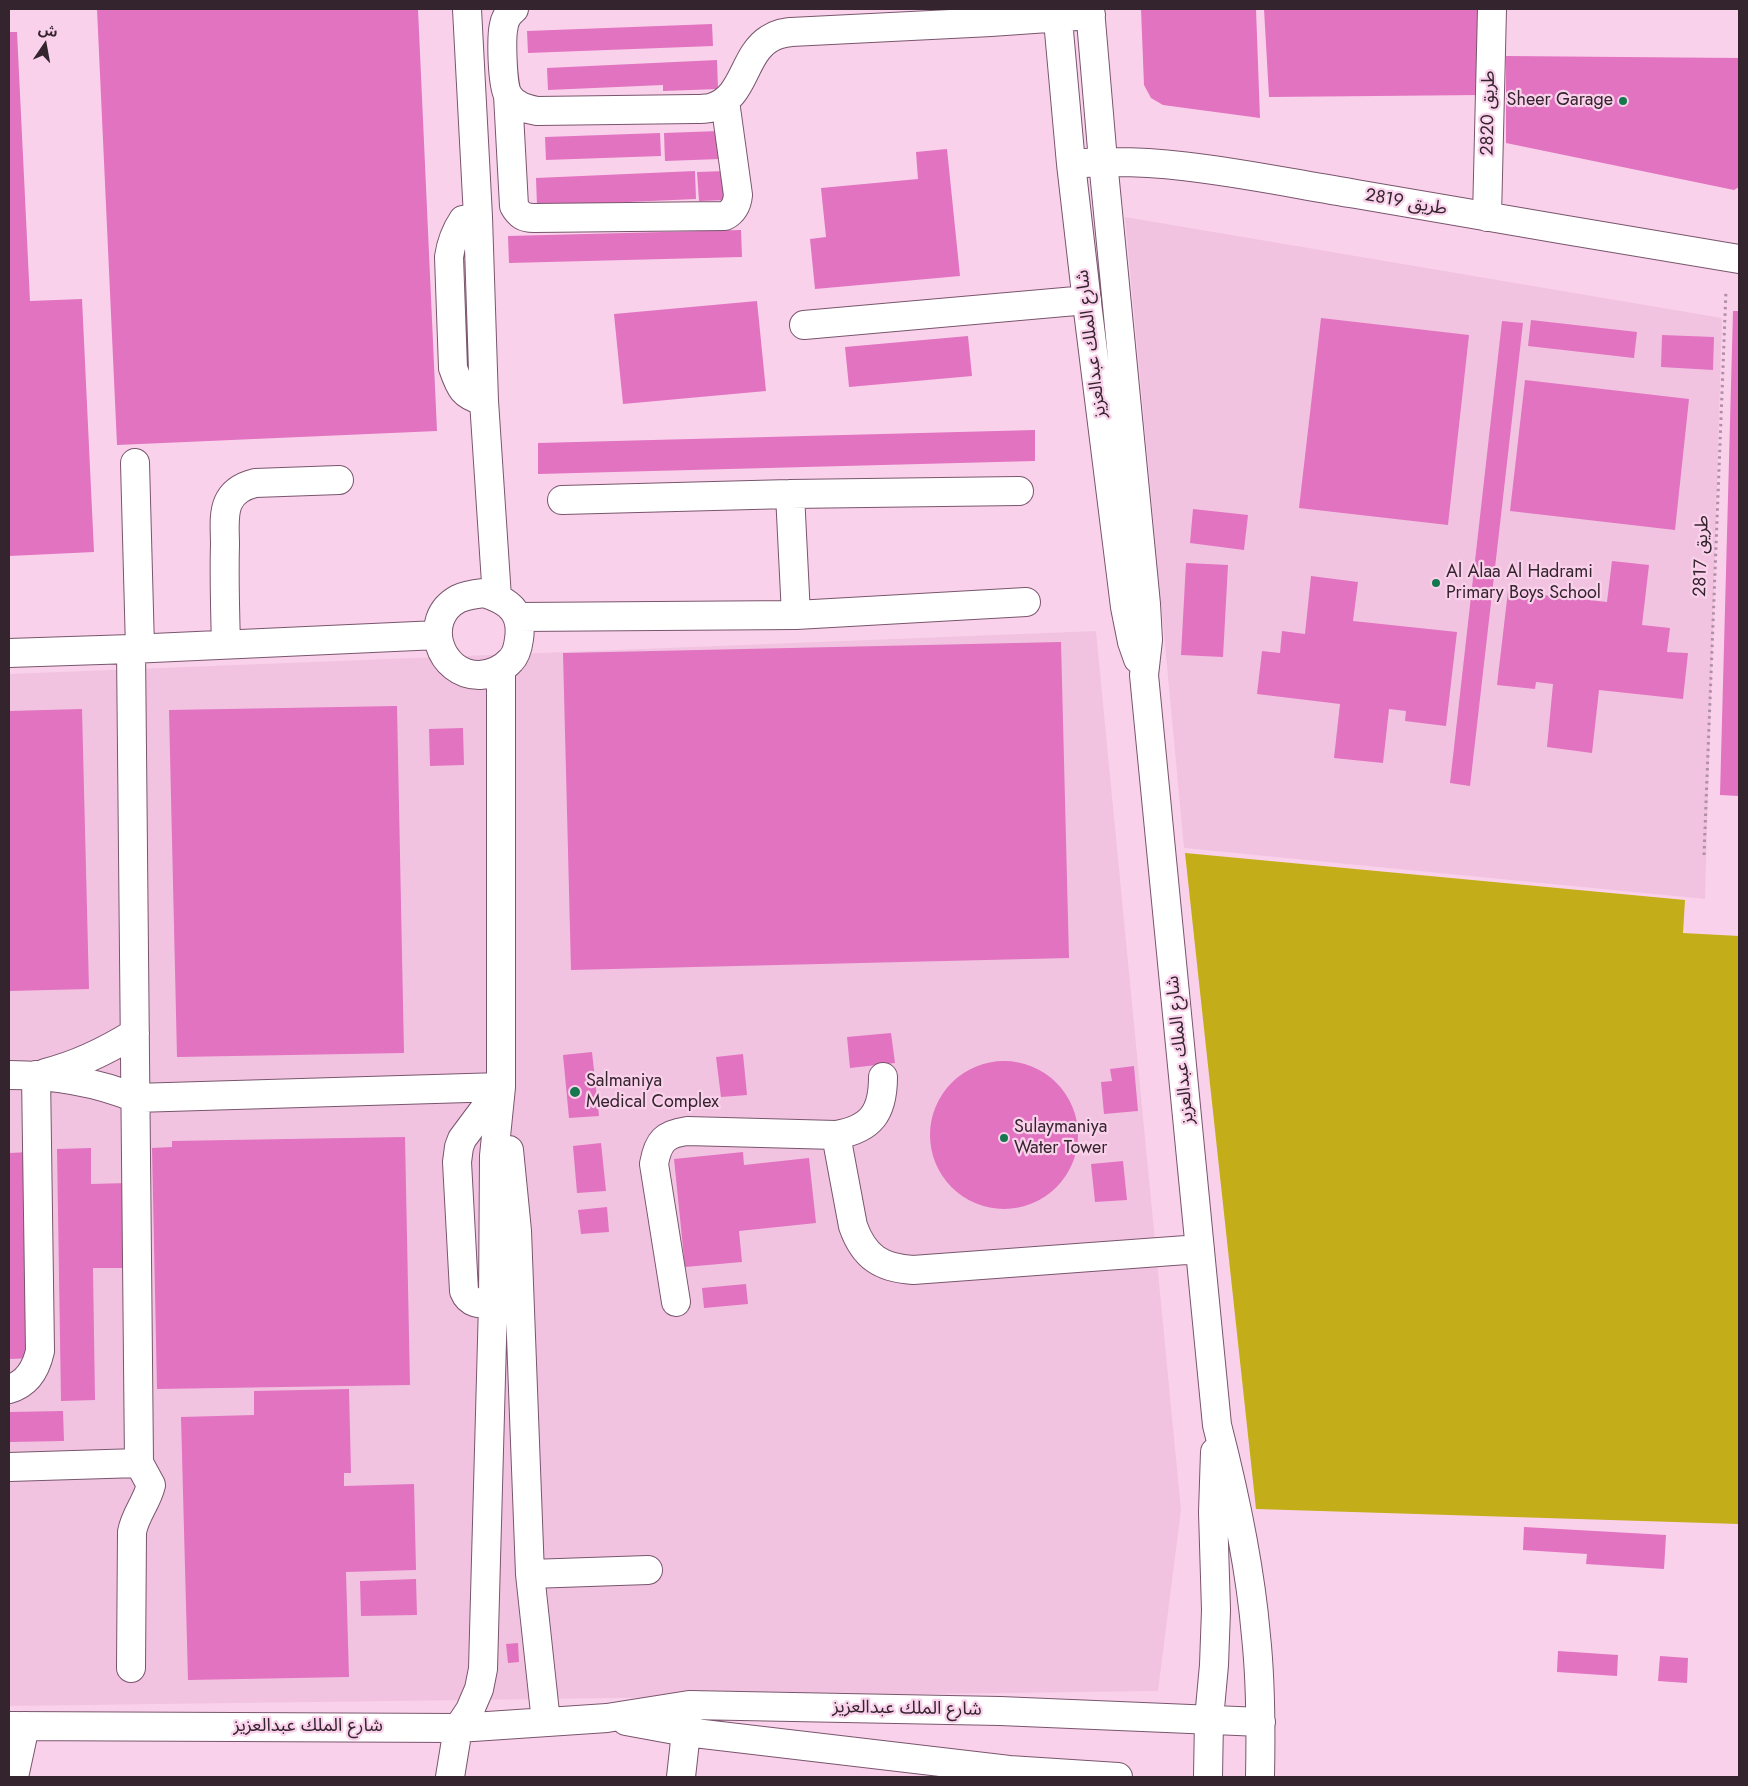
<!DOCTYPE html>
<html>
<head>
<meta charset="utf-8">
<style>
  body { margin:0 }
  #map { position:relative; width:1748px; height:1786px; overflow:hidden; background:#fad1eb; font-family:Jost,"Noto Sans Arabic",sans-serif }
  canvas { display:block }
  .frame { position:absolute; inset:0; border:10px solid #34242e; pointer-events:none }
  .north { position:absolute; left:20px; top:20px; width:50px; height:50px; -webkit-text-stroke:4px #fad1eb; paint-order:stroke; rotate:12deg; font-size:14px; font-weight:700; line-height:20px; text-align:center; color:#34242e }
  .north::after { content:''; display:block; margin:auto; width:18px; height:22px; background:#34242e; clip-path:polygon(50% 0,100% 100%,50% 72%,0 100%) }
</style>
</head>
<body>
<div id="map">
<canvas width="1748" height="1786"></canvas>
<div class="frame"></div>
<div class="north">ش</div>
</div>
<script>
const ctx = document.querySelector('canvas').getContext('2d');
ctx.lineJoin = 'round';
function fillPath(path, color) { ctx.fillStyle = color; ctx.fill(path, 'evenodd'); }
function strokePath(path, color, width, dash) { ctx.strokeStyle = color; ctx.lineWidth = width; ctx.lineCap = dash ? 'butt' : 'round'; ctx.setLineDash(dash || []); ctx.stroke(path); }
function label(font, color, halo, rows, align = 'center') {
  ctx.font = font + ' Jost,"Noto Sans Arabic",sans-serif'; ctx.lineWidth = 4.5; ctx.setLineDash([]); ctx.textBaseline = 'middle'; ctx.strokeStyle = halo; ctx.fillStyle = color; for (const [text, x, y, turn = 0] of rows) {
    ctx.save(); ctx.translate(x, y); ctx.rotate((+turn || 0) * Math.PI / 180); ctx.textAlign = isNaN(turn) ? turn : align; if (halo) ctx.strokeText(text, 0, 0); ctx.fillText(text, 0, 0); ctx.restore();
  }
}
fillPath(new Path2D(`
  M 1125,217 L 1722,318 L 1705,899 L 1184,848 Z
  M 1096,631 L 1181,1510 L 1158,1691 L 9,1706 L 9,674 Z`), '#f2c3e1');
fillPath(new Path2D(`
  M 1185,853 L 1685,900 L 1683,933 L 1739,936 L 1739,1524 L 1256,1509 Z`), '#c3ad18');
fillPath(new Path2D(`
  M 97,9 L 418,9 L 437,431 L 117,445 Z
  M 1141,9 L 1256,9 L 1260,118 L 1163,105 L 1151,98 L 1144,85 Z
  M 1264,9 L 1478,9 L 1482,95 L 1269,97 Z
  M 712,24 L 713,46 L 528,53 L 527,31 Z
  M 9,32 L 17,32 L 30,301 L 82,299 L 94,552 L 9,556 Z
  M 1506,56 L 1739,58 L 1739,187 L 1734,190 L 1506,143 Z
  M 717,60 L 718,89 L 663,91 L 663,85 L 548,90 L 547,68 Z
  M 719,131 L 720,159 L 665,161 L 664,133 Z
  M 660,133 L 661,156 L 546,160 L 545,137 Z
  M 947,149 L 960,276 L 815,289 L 810,239 L 826,237 L 821,188 L 918,179 L 916,152 Z
  M 695,171 L 696,199 L 537,206 L 536,178 Z
  M 726,171 L 728,200 L 699,201 L 697,172 Z
  M 741,230 L 742,257 L 509,263 L 508,236 Z
  M 757,301 L 766,391 L 623,404 L 614,314 Z
  M 1733,311 L 1739,311 L 1739,796 L 1720,795 Z
  M 1321,318 L 1469,335 L 1448,525 L 1299,508 Z
  M 1531,320 L 1637,332 L 1634,358 L 1528,346 Z
  M 1502,321 L 1523,323 L 1470,786 L 1450,783 Z
  M 1662,335 L 1714,337 L 1713,370 L 1661,367 Z
  M 968,336 L 972,376 L 849,387 L 845,347 Z
  M 1525,380 L 1689,399 L 1675,530 L 1510,511 Z
  M 1035,430 L 1035,461 L 538,474 L 538,443 Z
  M 1193,509 L 1248,515 L 1244,550 L 1190,543 Z
  M 1612,561 L 1649,565 L 1642,625 L 1670,628 L 1667,652 L 1688,653 L 1683,699 L 1599,690 L 1592,753 L 1547,747 L 1553,684 L 1536,682 L 1535,689 L 1497,685 L 1508,591 L 1607,602 Z
  M 1186,563 L 1228,565 L 1223,657 L 1181,655 Z
  M 1311,576 L 1358,582 L 1353,621 L 1457,632 L 1446,726 L 1405,721 L 1406,711 L 1389,709 L 1383,763 L 1334,758 L 1340,704 L 1257,694 L 1262,651 L 1280,653 L 1282,631 L 1305,634 Z
  M 1061,642 L 1069,958 L 571,970 L 563,653 Z
  M 397,706 L 404,1053 L 177,1057 L 169,710 Z
  M 82,709 L 89,989 L 9,991 L 9,711 Z
  M 463,728 L 464,765 L 430,766 L 429,729 Z
  M 891,1033 L 895,1063 L 850,1068 L 847,1037 Z
  M 592,1052 L 599,1116 L 569,1118 L 563,1055 Z
  M 743,1054 L 747,1095 L 721,1097 L 716,1057 Z
  M930 1135a74 74 0 1 1 148 0a74 74 0 1 1-148 0Z
  M 1134,1066 L 1138,1111 L 1104,1114 L 1101,1082 L 1112,1081 L 1110,1069 Z
  M 405,1137 L 410,1385 L 157,1389 L 152,1148 L 172,1147 L 172,1141 Z
  M 601,1143 L 606,1191 L 577,1193 L 573,1146 Z
  M 91,1148 L 91,1184 L 127,1183 L 129,1268 L 93,1268 L 95,1400 L 61,1401 L 57,1149 Z
  M 30,1152 L 35,1358 L 9,1359 L 9,1153 Z
  M 743,1152 L 744,1165 L 809,1158 L 816,1223 L 739,1231 L 742,1262 L 685,1267 L 674,1159 Z
  M 1123,1161 L 1127,1200 L 1095,1202 L 1091,1164 Z
  M 607,1207 L 609,1232 L 581,1234 L 578,1210 Z
  M 746,1284 L 748,1304 L 704,1308 L 702,1288 Z
  M 349,1389 L 351,1473 L 344,1473 L 344,1486 L 414,1484 L 416,1570 L 346,1572 L 349,1677 L 188,1680 L 181,1417 L 254,1415 L 254,1391 Z
  M 63,1411 L 64,1441 L 9,1442 L 9,1412 Z
  M 1524,1527 L 1666,1535 L 1664,1569 L 1586,1564 L 1587,1554 L 1523,1550 Z
  M 416,1579 L 417,1615 L 361,1616 L 360,1581 Z
  M 518,1643 L 519,1662 L 508,1663 L 506,1644 Z
  M 1558,1651 L 1618,1655 L 1617,1676 L 1557,1672 Z
  M 1660,1656 L 1688,1658 L 1687,1683 L 1658,1681 Z`), '#e173c0');
const minor = new Path2D(`
  M 467,9 L 478,217 L 484,401 L 497,598
  M 514,9 C 509,13 505,18 504,25 C 501,36 502,85 508,95 C 514,106 526,109 537,111 L 695,109 C 700,109 705,109 710,108 C 745,99 742,56 769,39 C 776,34 783,33 791,32 L 991,22 L 1091,15
  M 1057,9 L 1071,164 L 1088,311 L 1125,607 L 1132,642 L 1138,659
  M 1090,9 L 1103,161 L 1146,604 L 1148,640 L 1144,675 L 1217,1425 C 1235,1495 1250,1565 1256,1636 C 1261,1683 1261,1730 1260,1777
  M 508,95 L 514,206 C 519,215 524,218 534,218 L 725,216 C 734,211 737,205 738,195 L 725,101
  M 1071,164 C 1166,155 1263,179 1356,194 C 1484,216 1611,238 1739,259
  M 478,217 L 463,220 C 455,232 451,243 449,257 L 453,368 C 460,388 463,396 484,401
  M 1487,217 L 1492,9
  M 804,325 L 1087,300
  M 135,463 L 140,648
  M 790,494 L 796,615
  M 562,500 L 790,494 L 1019,491
  M 484,593 C 509,601 523,612 519,639 C 518,647 516,655 511,660 C 503,669 492,674 480,675 C 439,676 421,619 458,599 C 466,595 475,594 484,593 Z
  M 519,617 L 796,615 L 1026,602
  M 226,644 C 225,611 224,578 225,544 C 225,531 223,515 228,503 C 233,491 243,486 255,483 L 339,480
  M 9,653 L 131,649 L 438,635
  M 45,1073 C 78,1065 106,1051 135,1033
  M 9,1075 C 53,1075 94,1081 135,1098 L 501,1087
  M 836,1135 L 853,1226 C 864,1257 881,1268 913,1270 L 1200,1249
  M 509,1150 L 517,1231 L 530,1574 L 546,1722
  M 676,1302 L 654,1164 C 658,1141 665,1134 687,1131 L 836,1135 C 871,1129 883,1113 883,1077
  M 493,1304 C 480,1304 469,1304 464,1291 L 457,1162 L 459,1147 L 462,1139 L 500,1088
  M 9,1389 C 27,1384 36,1369 40,1351 L 36,1075
  M 9,1467 L 139,1463
  M 530,1574 L 648,1570
  M 131,1668 L 132,1532 C 135,1515 147,1502 151,1485 L 139,1463 L 131,649
  M 626,1721 L 686,1732 L 1009,1770 L 1118,1777
  M 9,1726 L 458,1728 L 607,1718 L 689,1705 L 1000,1711 L 1261,1722
  M 14,1777 L 25,1726
  M 450,1777 L 458,1728 L 470,1710 L 479,1689 L 483,1669 L 493,1304 L 494,1156 L 501,1087 L 501,669
  M 681,1777 L 688,1714
  M 1208,1777 L 1209,1719 L 1214,1665 L 1216,1610 L 1213,1512 L 1215,1452`);
strokePath(minor, '#79566d', 30);
strokePath(new Path2D(`
  M 1704,855 L 1726,290`), '#ae8fa3', 3, [2.5, 4]);
strokePath(minor, '#fff', 28);
for (const [x, y, r, color] of [
  [1623,101,5,"#14774e"],
  [1436,583,5,"#14774e"],
  [575,1092,6,"#14774e"],
  [1004,1138,5,"#14774e"]
]) { const dot = new Path2D(); dot.arc(x, y, r, 0, 2 * Math.PI); ctx.fillStyle = color; ctx.fill(dot); strokePath(dot, '#fad1eb', 2); }
label('18px', '#34242e', '#fad1eb', [
  ["Sheer Garage",1613,101,"right"],
  ["Al Alaa Al Hadrami",1446,573],
  ["Primary Boys School",1446,594],
  ["Salmaniya",586,1082],
  ["Medical Complex",586,1103],
  ["Sulaymaniya",1014,1128],
  ["Water Tower",1014,1149]
], 'left');
label('18px', '#34242e', '#fad1eb', [
  ["طريق 2820",1489,113,-89],
  ["طريق 2819",1406,203,10],
  ["شارع الملك عبدالعزيز",1092,344,-97],
  ["طريق 2817",1702,556,-88],
  ["شارع الملك عبدالعزيز",1181,1050,-96],
  ["شارع الملك عبدالعزيز",907,1709,1],
  ["شارع الملك عبدالعزيز",308,1727]
]);
</script>
</body>
</html>
